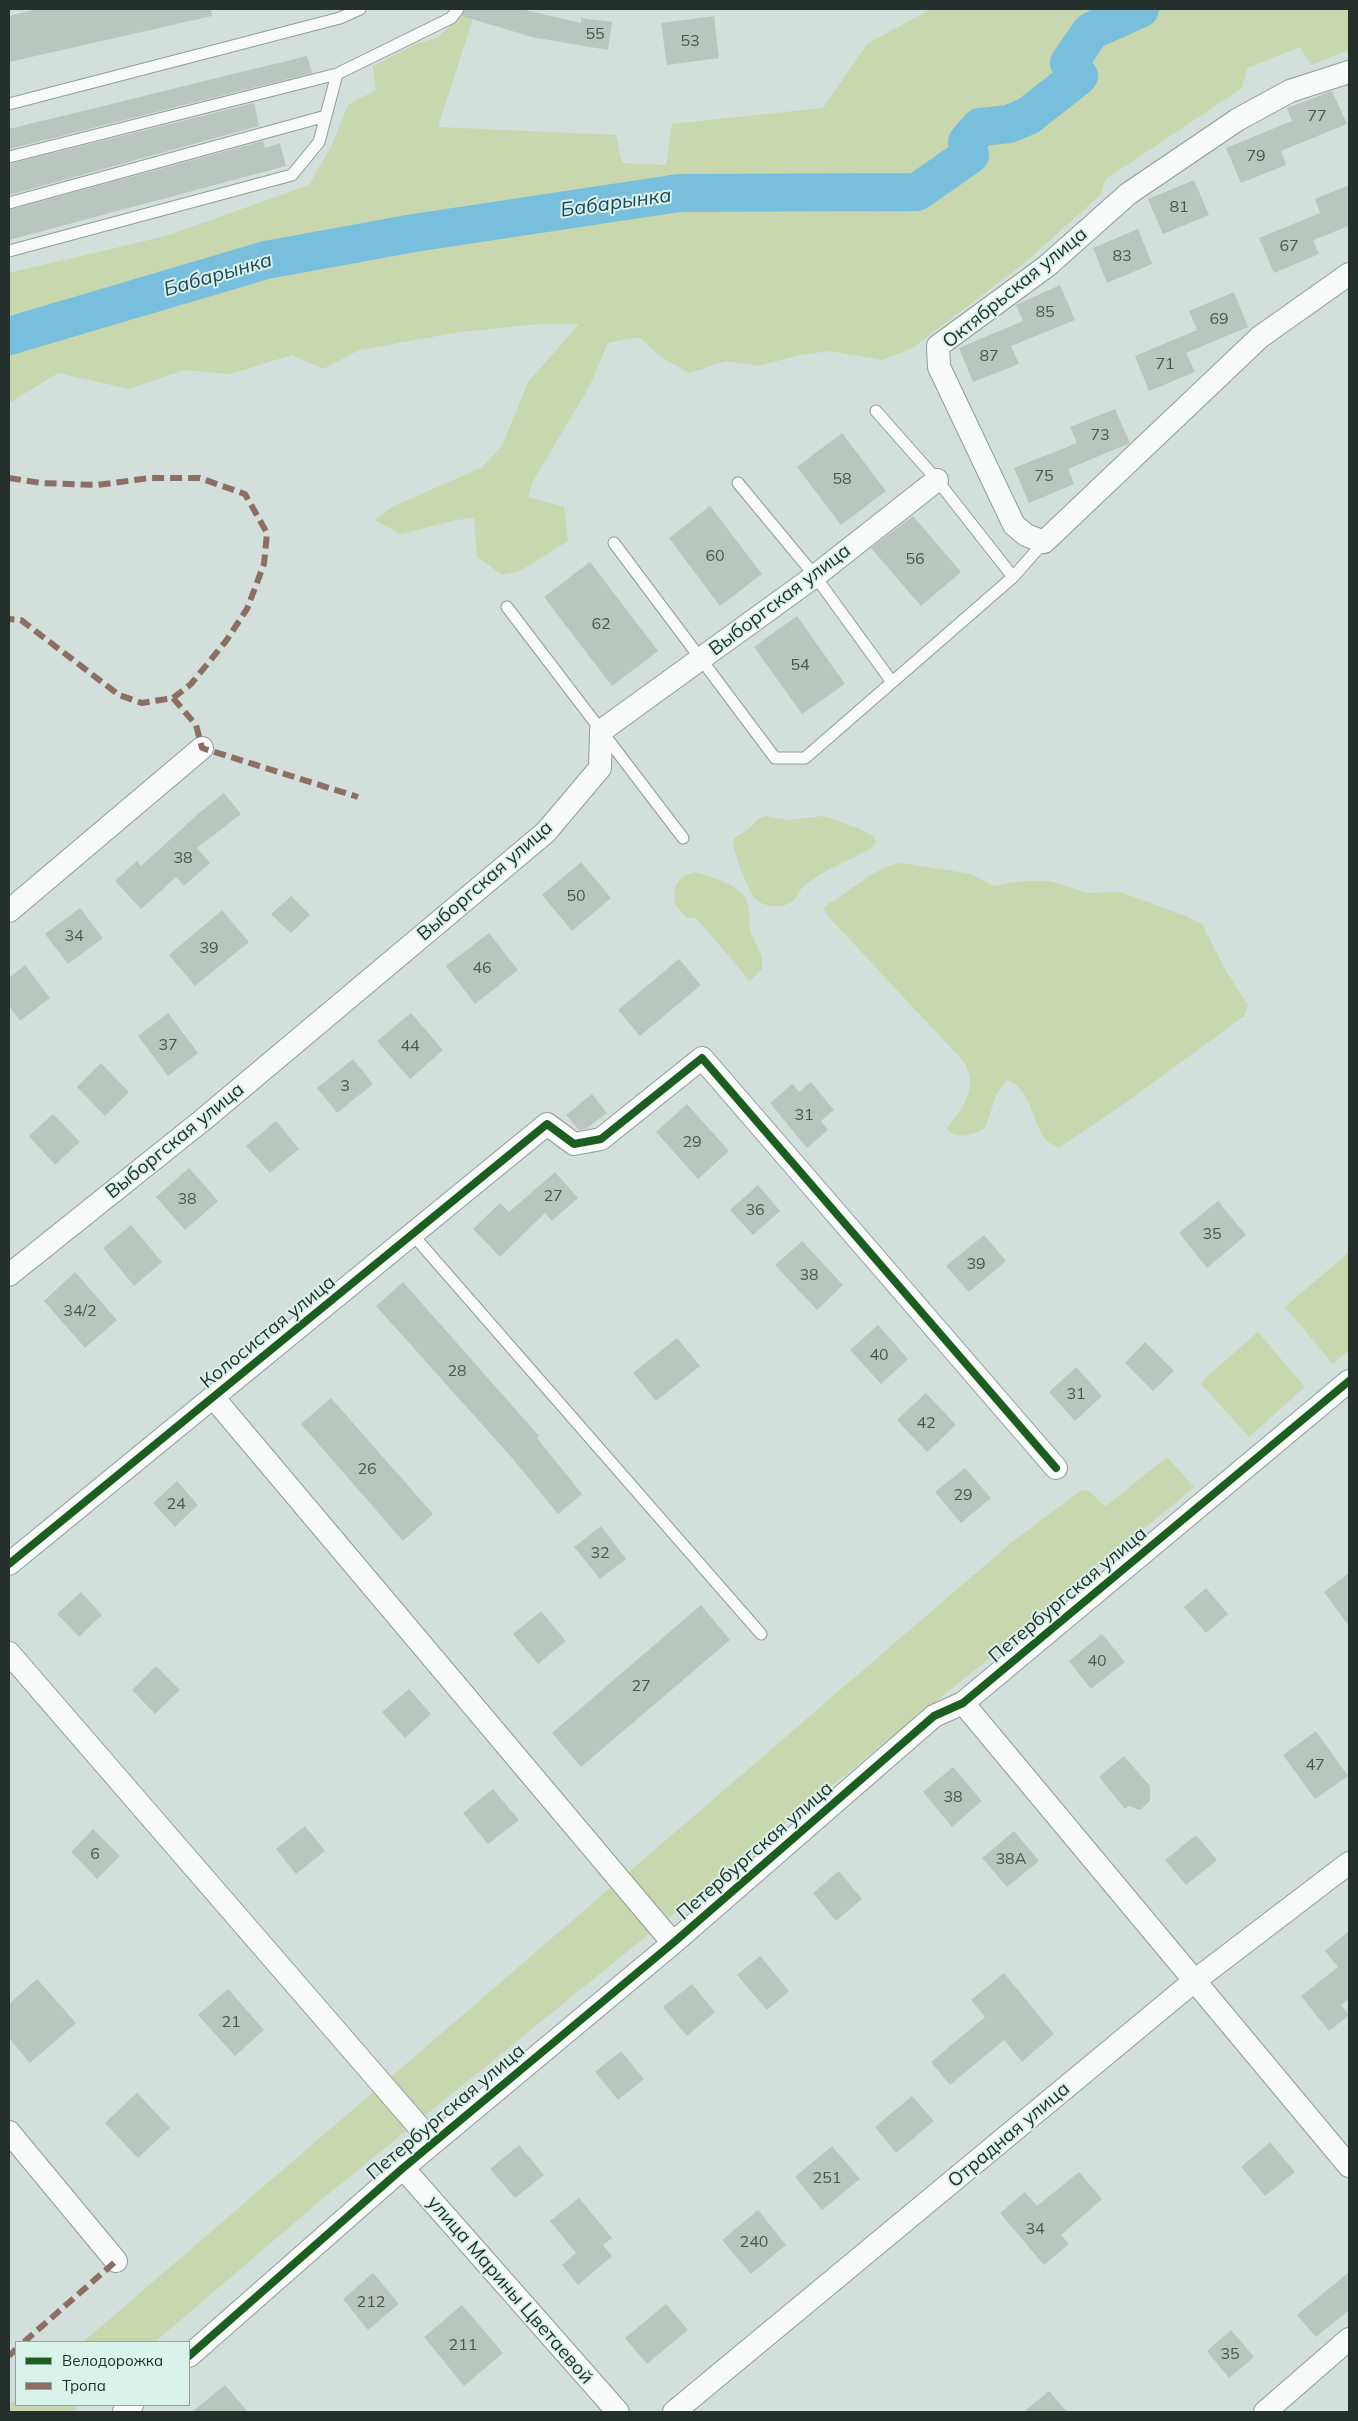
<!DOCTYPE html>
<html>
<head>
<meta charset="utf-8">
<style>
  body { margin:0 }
  #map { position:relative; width:1358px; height:2421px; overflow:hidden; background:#d2dfdb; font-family:Mulish,sans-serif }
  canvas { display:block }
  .frame { position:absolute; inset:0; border:10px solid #252f2c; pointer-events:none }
  .legend { position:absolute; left:15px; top:2341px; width:175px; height:65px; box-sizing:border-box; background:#d9f2ea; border:1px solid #91a49e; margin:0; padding:6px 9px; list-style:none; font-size:15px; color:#252f2c }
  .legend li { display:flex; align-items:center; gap:10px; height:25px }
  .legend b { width:25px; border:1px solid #91a49e }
</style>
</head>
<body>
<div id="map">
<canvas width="1358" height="2421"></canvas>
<div class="frame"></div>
<ul class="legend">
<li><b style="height:6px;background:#1b5e20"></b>Велодорожка</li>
<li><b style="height:6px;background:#8d6e63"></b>Тропа</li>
</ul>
</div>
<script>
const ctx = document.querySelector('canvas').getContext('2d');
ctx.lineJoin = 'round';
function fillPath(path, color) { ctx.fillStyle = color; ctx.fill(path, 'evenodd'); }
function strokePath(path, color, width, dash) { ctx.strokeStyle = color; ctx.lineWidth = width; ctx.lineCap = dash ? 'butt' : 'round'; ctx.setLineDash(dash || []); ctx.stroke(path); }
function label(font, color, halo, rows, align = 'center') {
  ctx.font = font + ' Mulish,sans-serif'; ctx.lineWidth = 4; ctx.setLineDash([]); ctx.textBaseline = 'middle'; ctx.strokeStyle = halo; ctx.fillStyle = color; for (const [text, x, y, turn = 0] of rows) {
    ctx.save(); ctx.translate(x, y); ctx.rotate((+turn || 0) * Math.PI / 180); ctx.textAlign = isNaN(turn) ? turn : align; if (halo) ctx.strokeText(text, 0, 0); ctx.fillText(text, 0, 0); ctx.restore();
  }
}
fillPath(new Path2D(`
  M 465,9 L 476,9 L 438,127 L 616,135 L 622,163 L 666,165 L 672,124 L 823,108 L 867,44 L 931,9 L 1349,9 L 1349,50 L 1311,65 L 1300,47 L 1247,68 L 1242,88 L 1106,179 L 1100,195 L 1026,262 L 911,349 L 882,360 L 830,351 L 799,355 L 759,366 L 725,361 L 690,373 L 660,357 L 639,337 L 608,343 L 589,387 L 533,481 L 528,497 L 564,507 L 568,541 L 520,571 L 502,575 L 477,556 L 474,518 L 456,520 L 401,534 L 374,520 L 394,506 L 481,468 L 502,446 L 528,382 L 579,324 L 539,324 L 460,332 L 359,350 L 323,369 L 292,355 L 230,374 L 184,370 L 129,389 L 58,373 L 9,403 L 9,273 L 166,236 L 309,185 L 331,147 L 348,105 L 376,90 L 373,66 L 413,45 L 439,37 Z
  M 765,816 L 789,820 L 823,816 L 858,828 L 873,836 L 876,841 C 872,852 839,863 828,870 C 819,875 809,881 802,888 C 798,892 796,900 790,903 C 782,908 764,907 757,900 C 748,892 733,851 733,840 C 737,835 741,834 746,831 C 755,825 755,819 765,816 Z
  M 903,863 L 971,874 L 993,886 L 1023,881 L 1050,881 L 1088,893 L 1120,892 L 1186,916 L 1202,924 L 1227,973 L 1248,1005 L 1244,1016 L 1128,1101 L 1059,1148 C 1056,1146 1051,1144 1048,1142 C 1032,1127 1033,1088 1007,1080 L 997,1093 L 985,1128 C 975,1134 956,1141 947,1129 C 963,1105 978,1091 965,1063 L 825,913 L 824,908 L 828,904 C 853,891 874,866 903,863 Z
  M 695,872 C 712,877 740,884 747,902 C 751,912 748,923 751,933 C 756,949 764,951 762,969 L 750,981 L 697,919 L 686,917 L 673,902 L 675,900 C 672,884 680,877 695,872 Z
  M 1349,1252 L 1349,1350 L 1333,1364 L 1285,1307 Z
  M 1258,1332 L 1305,1387 L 1249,1437 L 1200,1383 Z
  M 1167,1457 L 1194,1487 L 976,1669 L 327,2195 L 155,2342 L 83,2342 L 1012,1542 L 1082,1490 L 1090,1492 L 1105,1507 Z
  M 16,2399 L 16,2405 L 81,2405 L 72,2412 L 9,2412 L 9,2405 Z`), '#c8d7ad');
strokePath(new Path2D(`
  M 9,336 L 266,260 L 414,233 L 679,193 L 917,192 L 970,155 L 967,142 L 980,127 L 1009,124 L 1028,116 L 1079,76 L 1069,63 L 1091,31 L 1140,9`), '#78bfde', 38);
fillPath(new Path2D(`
  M 38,9 L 211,9 L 212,16 L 9,62 L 9,16 Z
  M 465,9 L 521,9 L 581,23 L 581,18 L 612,22 L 608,50 L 532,37 L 462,16 Z
  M 714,16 L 719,58 L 667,65 L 661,23 Z
  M 307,56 L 312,73 L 9,149 L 9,129 Z
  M 1332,91 L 1347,124 L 1281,151 L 1286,165 L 1241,183 L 1226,148 L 1292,121 L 1287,108 Z
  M 254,103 L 259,126 L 9,195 L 9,164 Z
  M 263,141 L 265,148 L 280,143 L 286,166 L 9,240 L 9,210 Z
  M 1194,180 L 1209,215 L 1163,234 L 1148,199 Z
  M 1349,185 L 1349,226 L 1313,240 L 1319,254 L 1274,273 L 1259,238 L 1320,213 L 1315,199 Z
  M 1138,229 L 1152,264 L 1107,283 L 1093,248 Z
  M 1060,285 L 1075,320 L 1011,346 L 1019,364 L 973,382 L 959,348 L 1023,321 L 1016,305 Z
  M 1234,292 L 1248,327 L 1186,353 L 1195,372 L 1149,391 L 1135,356 L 1197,330 L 1189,311 Z
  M 1115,409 L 1130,443 L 1068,469 L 1074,484 L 1029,503 L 1014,468 L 1077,443 L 1070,427 Z
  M 842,433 L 886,491 L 841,525 L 797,467 Z
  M 710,506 L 762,574 L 720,606 L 669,538 Z
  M 913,516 L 961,572 L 921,606 L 871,548 Z
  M 590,562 L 658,651 L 612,686 L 544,597 Z
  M 797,616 L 845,684 L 802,714 L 754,647 Z
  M 224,793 L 241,814 L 197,848 L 210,863 L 184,886 L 176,877 L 141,909 L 115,881 L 137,861 L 141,866 L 198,814 Z
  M 581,862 L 611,898 L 572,931 L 542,895 Z
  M 291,896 L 310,915 L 291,933 L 271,914 Z
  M 80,908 L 103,938 L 68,964 L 45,934 Z
  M 222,910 L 249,942 L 195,986 L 169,955 Z
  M 489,933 L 518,970 L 475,1004 L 446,966 Z
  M 679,959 L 701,985 L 640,1036 L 618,1010 Z
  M 25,965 L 50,998 L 20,1021 L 9,1006 L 9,978 Z
  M 168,1013 L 198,1053 L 168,1076 L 138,1036 Z
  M 411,1013 L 443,1050 L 410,1079 L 377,1041 Z
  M 353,1059 L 373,1084 L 337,1113 L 317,1088 Z
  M 101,1063 L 129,1092 L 105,1116 L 77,1087 Z
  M 811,1082 L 834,1110 L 821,1121 L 828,1130 L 807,1148 L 770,1103 L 792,1084 L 799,1092 Z
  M 592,1094 L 607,1113 L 587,1128 L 579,1130 L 566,1115 Z
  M 687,1104 L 729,1151 L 698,1179 L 656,1132 Z
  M 53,1114 L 80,1142 L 55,1165 L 29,1136 Z
  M 276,1121 L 299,1149 L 270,1173 L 246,1146 Z
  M 189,1168 L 218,1201 L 185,1230 L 156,1197 Z
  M 555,1172 L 578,1198 L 552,1221 L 545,1213 L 500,1257 L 473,1229 L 500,1203 L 509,1212 Z
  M 758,1185 L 780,1211 L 753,1235 L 730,1210 Z
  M 1218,1201 L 1246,1235 L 1207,1268 L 1179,1233 Z
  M 131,1225 L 162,1262 L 134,1286 L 103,1248 Z
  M 984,1235 L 1006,1261 L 969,1292 L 946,1266 Z
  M 802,1241 L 843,1285 L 817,1310 L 775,1265 Z
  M 75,1272 L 117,1320 L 85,1348 L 44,1301 Z
  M 403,1282 L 539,1436 L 537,1438 L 582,1494 L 558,1514 L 513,1459 L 376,1306 Z
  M 878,1325 L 908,1359 L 881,1384 L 850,1350 Z
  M 677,1338 L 700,1366 L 656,1401 L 633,1373 Z
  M 1145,1342 L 1174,1371 L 1153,1391 L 1125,1363 Z
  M 1076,1367 L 1102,1396 L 1075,1421 L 1049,1392 Z
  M 926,1393 L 956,1425 L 927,1452 L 897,1420 Z
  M 331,1398 L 433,1514 L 403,1541 L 301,1424 Z
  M 965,1468 L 991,1498 L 961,1523 L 935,1492 Z
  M 177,1481 L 198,1505 L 175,1527 L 153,1503 Z
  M 601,1526 L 626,1559 L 600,1579 L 574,1547 Z
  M 1349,1573 L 1349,1626 L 1324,1592 Z
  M 1206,1588 L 1228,1614 L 1206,1633 L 1184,1607 Z
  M 81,1592 L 102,1615 L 79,1637 L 57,1614 Z
  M 701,1605 L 730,1640 L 581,1767 L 552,1733 Z
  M 541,1611 L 566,1641 L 538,1664 L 513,1634 Z
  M 1102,1634 L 1125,1662 L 1091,1689 L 1069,1661 Z
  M 156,1666 L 180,1690 L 155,1714 L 132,1690 Z
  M 409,1689 L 431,1714 L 405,1738 L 382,1712 Z
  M 1316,1731 L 1348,1776 L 1315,1799 L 1283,1755 Z
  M 1124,1756 L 1150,1786 L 1150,1801 L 1140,1810 L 1128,1806 L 1125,1809 L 1099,1777 Z
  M 953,1767 L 982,1801 L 952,1827 L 923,1792 Z
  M 493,1789 L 519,1820 L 488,1844 L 463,1813 Z
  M 305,1826 L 325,1851 L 296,1874 L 276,1849 Z
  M 93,1829 L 120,1856 L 97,1879 L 71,1852 Z
  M 1014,1831 L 1039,1861 L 1007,1887 L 982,1858 Z
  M 1196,1835 L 1217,1860 L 1186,1885 L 1165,1860 Z
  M 839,1871 L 862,1899 L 836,1921 L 813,1893 Z
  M 1349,1931 L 1349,1999 L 1341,2005 L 1349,2015 L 1329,2031 L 1301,1996 L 1338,1967 L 1325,1951 Z
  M 760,1956 L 789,1991 L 767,2010 L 737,1975 Z
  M 1004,1973 L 1054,2034 L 1022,2062 L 1004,2040 L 950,2085 L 931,2062 L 985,2017 L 971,2000 Z
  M 37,1979 L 76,2023 L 30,2063 L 9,2038 L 9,2004 Z
  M 692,1984 L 715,2012 L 687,2036 L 663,2007 Z
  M 228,1989 L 264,2030 L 235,2056 L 198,2015 Z
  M 621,2051 L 644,2079 L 618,2100 L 595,2072 Z
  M 137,2093 L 170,2128 L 138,2158 L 105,2123 Z
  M 912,2096 L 934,2121 L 896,2153 L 875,2127 Z
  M 1270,2142 L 1295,2172 L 1265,2196 L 1241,2167 Z
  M 519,2145 L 544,2175 L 515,2198 L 490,2169 Z
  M 832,2146 L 860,2179 L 822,2210 L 795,2177 Z
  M 1079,2172 L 1102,2199 L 1061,2235 L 1069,2244 L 1044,2265 L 1000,2213 L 1025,2192 L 1037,2206 Z
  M 579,2198 L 612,2238 L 603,2245 L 612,2256 L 578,2285 L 562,2265 L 576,2253 L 550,2221 Z
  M 758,2210 L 786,2245 L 751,2274 L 722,2240 Z
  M 1349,2272 L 1349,2310 L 1316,2337 L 1297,2315 Z
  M 373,2273 L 399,2304 L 368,2330 L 343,2299 Z
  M 666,2304 L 688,2330 L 647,2364 L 625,2338 Z
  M 462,2305 L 503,2353 L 464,2386 L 424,2337 Z
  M 1231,2330 L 1254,2357 L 1229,2378 L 1207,2351 Z
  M 225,2385 L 248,2412 L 192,2412 Z
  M 1049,2391 L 1067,2412 L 1024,2412 Z`), '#bbc5c0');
const lane = new Path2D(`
  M 9,104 L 340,18 L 360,9
  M 9,157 L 337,74 L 451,18 L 458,9
  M 9,203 L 326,116
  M 9,251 L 292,175 L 319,142 L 337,74
  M 876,411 L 937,480 L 1013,577
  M 738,483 L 815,576 L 892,682
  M 614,543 L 775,758 L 805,758 L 1013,577 L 1044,542
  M 507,607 L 683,838
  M 413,1235 L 761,1634`);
const street = new Path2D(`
  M 1349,72 L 1290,91 L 1237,120 L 1128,194 L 1047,266 L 938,346 L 939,367 L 1014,525 L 1026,535 L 1044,542 L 1260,337 L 1349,274
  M 9,911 L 202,748
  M 9,1275 L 204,1119 L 546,832 L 600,768 L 601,731 L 815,576 L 937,480
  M 213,1397 L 673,1943
  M 9,1564 L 547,1124 L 574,1144 L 601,1139 L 702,1058 L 1056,1468
  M 9,1653 L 433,2143
  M 963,1703 L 1349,2166
  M 9,2132 L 116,2261
  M 403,2168 L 618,2412
  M 189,2356 L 403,2168 L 673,1943 L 934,1716 L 963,1703 L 1349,1381
  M 124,2412 L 132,2405
  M 674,2412 L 1193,1982 L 1349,1863
  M 1265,2412 L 1349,2339`);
strokePath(lane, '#929c99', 13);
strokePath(street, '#929c99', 24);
strokePath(lane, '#f8fafa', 11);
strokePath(street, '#f8fafa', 22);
strokePath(new Path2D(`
  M 9,478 L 41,483 L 97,485 L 150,478 L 200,478 L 245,494 L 267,533 L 264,564 L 247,609 L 226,641 L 191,684 L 173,698 L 142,703 L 119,695 L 21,620 L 9,619
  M 173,698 L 196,725 L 202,748 L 358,797
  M 24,2342 L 116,2261
  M 9,2356 L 16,2349`), '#8d6e63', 6, [12, 6]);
strokePath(new Path2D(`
  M 9,1564 L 547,1124 L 574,1144 L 601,1139 L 702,1058 L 1056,1468
  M 189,2356 L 403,2168 L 673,1943 L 934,1716 L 963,1703 L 1349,1381`), '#1b5e20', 8);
label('16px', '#4a5451', null, [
  ["55",595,34],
  ["53",690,41],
  ["77",1317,116],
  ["79",1256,156],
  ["81",1179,207],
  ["67",1289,246],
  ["83",1122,256],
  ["85",1045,312],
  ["69",1219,319],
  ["87",989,356],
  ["71",1165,364],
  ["73",1100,435],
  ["75",1044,476],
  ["58",842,479],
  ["60",715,556],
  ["56",915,559],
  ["62",601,624],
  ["54",800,665],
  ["38",183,858],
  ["50",576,896],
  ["34",74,936],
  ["39",209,948],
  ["46",482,968],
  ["37",168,1045],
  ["44",410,1046],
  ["3",345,1086],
  ["31",804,1115],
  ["29",692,1142],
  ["27",553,1196],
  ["38",187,1199],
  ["36",755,1210],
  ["35",1212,1234],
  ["39",976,1264],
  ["38",809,1275],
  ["34/2",80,1311],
  ["40",879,1355],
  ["28",457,1371],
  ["31",1076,1394],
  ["42",926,1423],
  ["26",367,1469],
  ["29",963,1495],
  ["24",176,1504],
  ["32",600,1553],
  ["40",1097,1661],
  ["27",641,1686],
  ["47",1315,1765],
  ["38",953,1797],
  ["6",95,1854],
  ["38А",1011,1859],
  ["21",231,2022],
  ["251",827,2178],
  ["34",1035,2229],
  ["240",754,2242],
  ["212",371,2302],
  ["211",463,2345],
  ["35",1230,2354]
]);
label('19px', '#252f2c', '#d9f2ea', [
  ["Октябрьская улица",1015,288,-39],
  ["Выборгская улица",780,600,-37],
  ["Выборгская улица",485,881,-41],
  ["Выборгская улица",175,1141,-39],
  ["Колосистая улица",268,1332,-39],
  ["Петербургская улица",1068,1595,-40],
  ["Петербургская улица",755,1851,-41],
  ["Петербургская улица",446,2112,-40],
  ["Отрадная улица",1009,2135,-40],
  ["улица Марины Цветаевой",510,2290,49]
]);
label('italic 20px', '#1d465a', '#d9f2ea', [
  ["Бабарынка",616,203,-8],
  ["Бабарынка",218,275,-16]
]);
</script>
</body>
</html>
